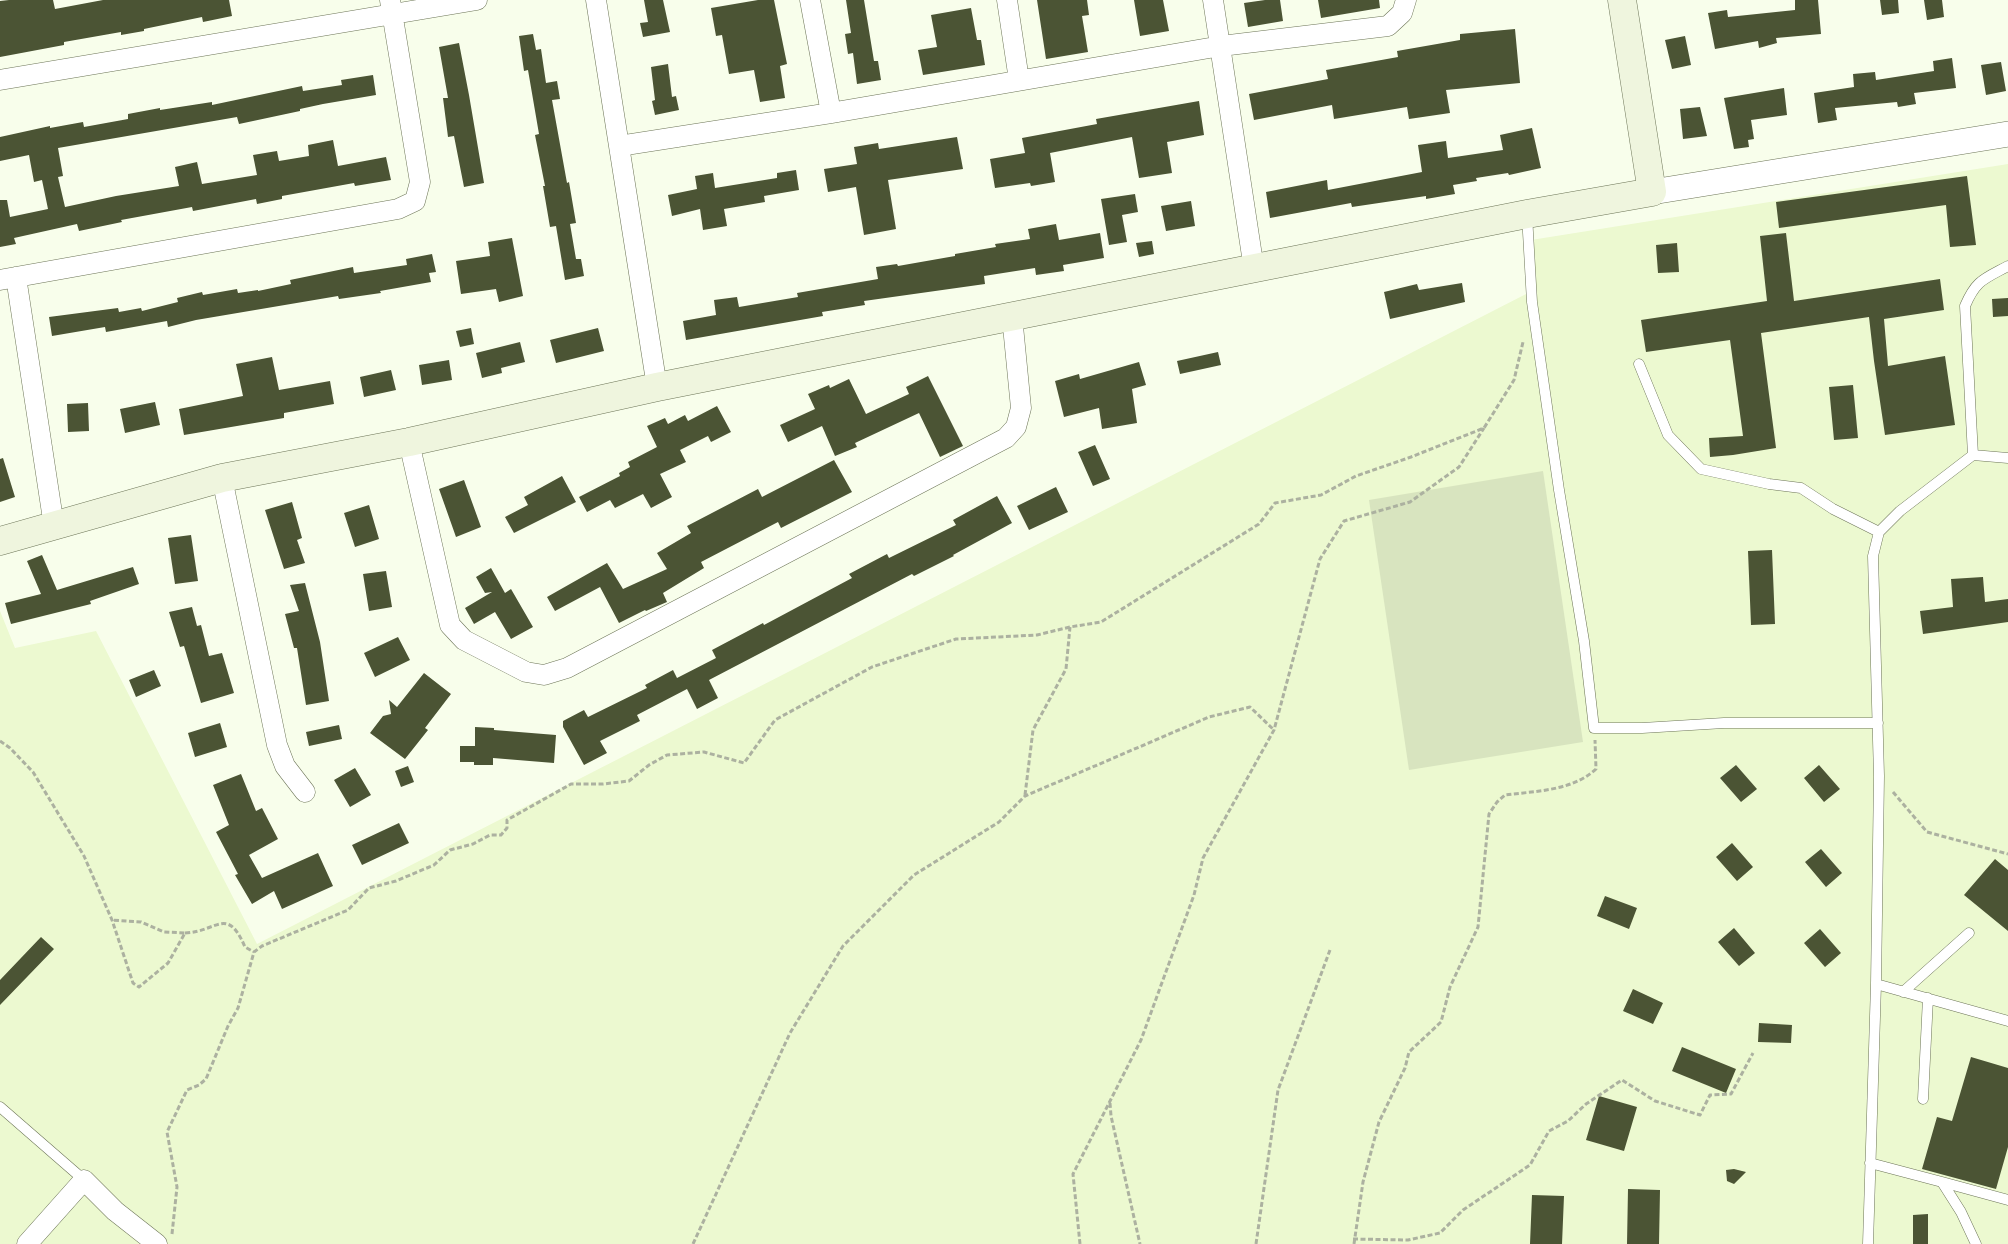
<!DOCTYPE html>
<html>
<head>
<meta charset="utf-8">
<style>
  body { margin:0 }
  canvas { display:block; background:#f8feeb }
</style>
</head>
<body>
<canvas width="2008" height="1244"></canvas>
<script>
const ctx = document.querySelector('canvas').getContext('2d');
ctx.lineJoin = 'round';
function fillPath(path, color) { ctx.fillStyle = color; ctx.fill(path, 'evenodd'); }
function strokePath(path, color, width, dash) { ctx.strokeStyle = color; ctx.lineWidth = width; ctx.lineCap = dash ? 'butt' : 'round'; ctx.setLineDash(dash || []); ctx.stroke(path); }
fillPath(new Path2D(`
  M 2008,164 L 2008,1244 L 0,1244 L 0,611 L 15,648 L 96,631 L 257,944 L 1528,293 L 1531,240 Z`), '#ecf9d0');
fillPath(new Path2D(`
  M 1543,471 L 1583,742 L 1409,770 L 1369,500 Z`), '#d8e4bf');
fillPath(new Path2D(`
  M 9,0 L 53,0 L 55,9 L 103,0 L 229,0 L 232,16 L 203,22 L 202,17 L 144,29 L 144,31 L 121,35 L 121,32 L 64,42 L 64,45 L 0,57 L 0,1 Z
  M 644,0 L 663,0 L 670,32 L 643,37 L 640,23 L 648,22 Z
  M 758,0 L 774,0 L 787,64 L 780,66 L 785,98 L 760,102 L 754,70 L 729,74 L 722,35 L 716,36 L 711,8 Z
  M 846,0 L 864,0 L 874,61 L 878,61 L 881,80 L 857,84 L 853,53 L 848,54 L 845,34 L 851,33 Z
  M 1037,0 L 1087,0 L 1089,15 L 1082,16 L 1088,52 L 1046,59 Z
  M 1134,0 L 1163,0 L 1169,31 L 1140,36 Z
  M 1265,0 L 1280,0 L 1283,21 L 1248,27 L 1244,3 Z
  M 1318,0 L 1379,0 L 1380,8 L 1321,18 Z
  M 1795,0 L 1818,0 L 1821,34 L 1776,38 L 1777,43 L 1759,48 L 1758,41 L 1715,49 L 1708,13 L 1727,10 L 1728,17 L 1795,10 Z
  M 1880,0 L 1898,0 L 1899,13 L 1882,15 Z
  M 1924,0 L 1942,0 L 1944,17 L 1927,20 Z
  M 971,8 L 977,40 L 981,40 L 985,65 L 923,75 L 918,50 L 937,47 L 931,15 Z
  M 1515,29 L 1520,83 L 1446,90 L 1450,113 L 1409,119 L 1407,107 L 1334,119 L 1332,105 L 1254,120 L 1249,94 L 1328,79 L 1326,70 L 1398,57 L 1397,51 L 1460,40 L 1460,34 Z
  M 533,34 L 536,50 L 541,49 L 546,83 L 557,81 L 560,99 L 552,100 L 567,183 L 569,182 L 576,223 L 570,224 L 576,259 L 581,259 L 584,276 L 565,280 L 556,226 L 550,227 L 543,186 L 545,186 L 535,135 L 539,134 L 528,70 L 524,71 L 519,36 Z
  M 1685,36 L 1691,65 L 1672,69 L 1665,40 Z
  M 459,43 L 469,95 L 484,183 L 464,187 L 454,136 L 448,137 L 443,98 L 448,98 L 439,47 Z
  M 1952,58 L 1956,88 L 1914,93 L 1916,104 L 1898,107 L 1897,102 L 1835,108 L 1837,120 L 1818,123 L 1814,93 L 1854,87 L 1853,74 L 1875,72 L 1876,80 L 1934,71 L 1933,61 Z
  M 2001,62 L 2006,91 L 1986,95 L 1981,65 Z
  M 668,64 L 672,97 L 676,96 L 679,110 L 655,115 L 652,101 L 655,100 L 651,67 Z
  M 373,75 L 376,95 L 323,104 L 300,109 L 300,111 L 239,124 L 237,117 L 58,148 L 63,176 L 58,177 L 65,207 L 116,196 L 179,186 L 175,167 L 197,162 L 202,184 L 257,175 L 253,155 L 277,151 L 279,161 L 309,156 L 308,145 L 333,140 L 338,166 L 386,157 L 391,180 L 355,186 L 354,183 L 282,196 L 282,199 L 257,204 L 256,199 L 193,211 L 192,207 L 121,220 L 122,222 L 79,231 L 77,224 L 14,238 L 16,244 L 0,247 L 0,200 L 7,200 L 10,217 L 48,209 L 42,180 L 34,182 L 29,155 L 0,161 L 0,137 L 50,126 L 50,128 L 83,122 L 84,127 L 128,119 L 128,114 L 160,108 L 160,110 L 212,102 L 212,105 L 302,86 L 303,91 L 342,85 L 341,80 Z
  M 1784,88 L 1787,115 L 1751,120 L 1754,139 L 1748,140 L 1749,147 L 1734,149 L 1724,98 Z
  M 1199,101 L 1204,135 L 1167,142 L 1172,173 L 1139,178 L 1132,137 L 1050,153 L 1055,182 L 1031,186 L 1030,183 L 995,188 L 990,159 L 1025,153 L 1022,138 L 1097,124 L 1096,119 Z
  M 1700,107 L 1707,136 L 1683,139 L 1680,109 Z
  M 1532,128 L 1541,168 L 1509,175 L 1508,173 L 1476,178 L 1477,181 L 1453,185 L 1455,194 L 1426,199 L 1426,196 L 1352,207 L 1351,203 L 1270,218 L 1266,192 L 1327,180 L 1328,190 L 1422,172 L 1418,145 L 1446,141 L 1448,158 L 1503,150 L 1500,135 Z
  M 957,137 L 963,169 L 888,180 L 896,229 L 864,235 L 856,187 L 828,192 L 824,169 L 857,164 L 854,147 L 878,143 L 879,149 Z
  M 796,170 L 799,190 L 764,196 L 765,202 L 724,209 L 727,226 L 703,230 L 700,209 L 672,216 L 668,195 L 697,189 L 695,176 L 713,173 L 715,188 L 777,178 L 777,173 Z
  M 1967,176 L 1976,245 L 1950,247 L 1946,205 L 1779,228 L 1776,202 Z
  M 1135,194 L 1138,212 L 1122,215 L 1127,242 L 1109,245 L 1101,199 Z
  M 1191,201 L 1195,226 L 1166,231 L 1161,206 Z
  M 1056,224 L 1059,240 L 1100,233 L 1104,258 L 1063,265 L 1064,271 L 1036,275 L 1035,268 L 984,276 L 985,284 L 864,301 L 865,305 L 822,312 L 823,316 L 686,340 L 683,321 L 716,315 L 714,300 L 737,297 L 739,307 L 798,297 L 797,293 L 878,279 L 876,267 L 897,264 L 898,266 L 955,256 L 955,254 L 996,247 L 995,244 L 1030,239 L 1028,229 Z
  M 1786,233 L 1794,301 L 1940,279 L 1944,310 L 1884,319 L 1888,366 L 1945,356 L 1955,425 L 1885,435 L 1874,361 L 1869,317 L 1761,333 L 1776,448 L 1733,455 L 1710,457 L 1709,438 L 1743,436 L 1730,340 L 1646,352 L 1641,320 L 1767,301 L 1760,236 Z
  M 512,238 L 523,296 L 499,302 L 496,289 L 461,294 L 456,261 L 490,256 L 488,242 Z
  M 1152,241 L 1154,254 L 1139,257 L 1136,243 Z
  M 1677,243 L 1679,272 L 1658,273 L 1656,245 Z
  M 432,254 L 436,272 L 429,273 L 431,282 L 380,291 L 381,293 L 339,299 L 338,296 L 196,320 L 168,327 L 167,321 L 106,332 L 105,327 L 52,336 L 49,317 L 118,308 L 119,312 L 141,308 L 142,311 L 178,302 L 177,298 L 202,292 L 203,295 L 237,289 L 238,293 L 258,290 L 258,291 L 291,284 L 290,280 L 353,267 L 354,273 L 407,265 L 406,259 Z
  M 1462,283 L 1465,302 L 1390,319 L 1384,292 L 1417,284 L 1419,290 Z
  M 2008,298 L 2008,316 L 1993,317 L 1992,299 Z
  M 471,328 L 474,344 L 460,347 L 456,331 Z
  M 598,328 L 604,351 L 556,363 L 550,340 Z
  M 520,342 L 525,362 L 501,368 L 502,373 L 482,378 L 476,353 Z
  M 1218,352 L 1221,365 L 1180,374 L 1177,361 Z
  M 272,357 L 279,390 L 330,381 L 334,404 L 284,413 L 284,418 L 184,435 L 179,409 L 243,396 L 236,364 Z
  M 449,360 L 452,380 L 422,385 L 419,365 Z
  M 1139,362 L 1146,385 L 1132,389 L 1137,423 L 1102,429 L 1099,408 L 1064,417 L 1055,381 L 1079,374 L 1080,379 Z
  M 391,370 L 396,390 L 364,397 L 360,377 Z
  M 928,376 L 963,446 L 940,457 L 919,413 L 855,443 L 857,447 L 835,456 L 822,426 L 788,442 L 780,425 L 815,409 L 808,394 L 829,385 L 830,388 L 849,379 L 866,414 L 909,394 L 906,387 Z
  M 1853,385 L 1858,438 L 1834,440 L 1829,387 Z
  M 155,402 L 160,425 L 125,433 L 120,409 Z
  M 88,403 L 89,431 L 68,432 L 67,404 Z
  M 717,406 L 731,432 L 711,442 L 708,436 L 680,450 L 686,462 L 660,474 L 672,497 L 651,508 L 643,494 L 615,508 L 610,500 L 587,512 L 579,497 L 620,476 L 619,473 L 630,467 L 628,462 L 657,447 L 647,426 L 665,418 L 668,424 L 685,415 L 688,421 Z
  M 1095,445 L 1110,479 L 1093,486 L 1078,452 Z
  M 3,458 L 15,497 L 0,502 L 0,459 Z
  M 834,460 L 852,492 L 781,528 L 778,522 L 701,562 L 704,568 L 663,593 L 667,602 L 646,611 L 645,610 L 619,623 L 600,587 L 555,611 L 547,597 L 607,563 L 623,589 L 667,569 L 657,553 L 691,533 L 687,526 L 758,489 L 762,497 Z
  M 562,476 L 576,502 L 514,533 L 505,517 L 528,505 L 524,497 Z
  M 464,480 L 481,527 L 456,537 L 439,489 Z
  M 1056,487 L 1068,512 L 1029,530 L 1017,506 Z
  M 997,496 L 1012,523 L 953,555 L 954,556 L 914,576 L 912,574 L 709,680 L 718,698 L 697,709 L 687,689 L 637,715 L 640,721 L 600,741 L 607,753 L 584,765 L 563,727 L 563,721 L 584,710 L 588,717 L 647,688 L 645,685 L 673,670 L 677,678 L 716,658 L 712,650 L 763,623 L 764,625 L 852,578 L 849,574 L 887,554 L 889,558 L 956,525 L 953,520 Z
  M 292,502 L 302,538 L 297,540 L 305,563 L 284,569 L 265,510 Z
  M 369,505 L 379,539 L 355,547 L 344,513 Z
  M 191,535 L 198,581 L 175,584 L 168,538 Z
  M 1772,550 L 1775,624 L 1751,625 L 1748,551 Z
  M 42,555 L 57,590 L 133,567 L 139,584 L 90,601 L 91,604 L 11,624 L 5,603 L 41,594 L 27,561 Z
  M 491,568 L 505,593 L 511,589 L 533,627 L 511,639 L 495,612 L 474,624 L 465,608 L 492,592 L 485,593 L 476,577 Z
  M 386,571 L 392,607 L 369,611 L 363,574 Z
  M 1983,577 L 1985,602 L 2008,599 L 2008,622 L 1923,634 L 1920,611 L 1953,607 L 1951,579 Z
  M 305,583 L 320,642 L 329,701 L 306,705 L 297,648 L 294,648 L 285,614 L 299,611 L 290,585 Z
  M 192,607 L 197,626 L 201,625 L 209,656 L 222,653 L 234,693 L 201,703 L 184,646 L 180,647 L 169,612 Z
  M 398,637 L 410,660 L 375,677 L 364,653 Z
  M 154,670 L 161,686 L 136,697 L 129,680 Z
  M 424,673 L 451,694 L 425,728 L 428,730 L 405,759 L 370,733 L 383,716 L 391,714 L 389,700 L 397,707 Z
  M 220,723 L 227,747 L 195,757 L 188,733 Z
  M 339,725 L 342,739 L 309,746 L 306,732 Z
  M 475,727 L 494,728 L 494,730 L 556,735 L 554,763 L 493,758 L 493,765 L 474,765 L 474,762 L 460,762 L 460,746 L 475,746 Z
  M 1736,765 L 1757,789 L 1741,802 L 1720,778 Z
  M 1819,765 L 1840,789 L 1824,802 L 1804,778 Z
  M 408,766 L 414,782 L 401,787 L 395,771 Z
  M 355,768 L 371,795 L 350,807 L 334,780 Z
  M 241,774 L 256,811 L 262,808 L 278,839 L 249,855 L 262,878 L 318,853 L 333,886 L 282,909 L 274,891 L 252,904 L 235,875 L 238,874 L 216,832 L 229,825 L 213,785 Z
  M 399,823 L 409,843 L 362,865 L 352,845 Z
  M 1732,843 L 1753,867 L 1737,881 L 1716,857 Z
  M 1821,849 L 1842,873 L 1826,887 L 1805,862 Z
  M 1995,859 L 2008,870 L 2008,931 L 1964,895 Z
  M 1605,896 L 1637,908 L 1629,929 L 1597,916 Z
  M 1734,928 L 1755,953 L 1739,966 L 1718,942 Z
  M 1820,929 L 1841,953 L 1825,967 L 1804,943 Z
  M 41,937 L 54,949 L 0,1005 L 0,980 Z
  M 1633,989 L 1663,1003 L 1653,1024 L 1623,1011 Z
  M 1759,1023 L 1792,1025 L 1791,1043 L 1758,1042 Z
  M 1682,1047 L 1736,1069 L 1726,1093 L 1672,1071 Z
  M 1971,1057 L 2008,1068 L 2008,1147 L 1996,1189 L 1922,1169 L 1937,1117 L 1952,1121 Z
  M 1599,1096 L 1637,1107 L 1624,1151 L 1586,1140 Z
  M 1734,1169 L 1746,1172 L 1734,1184 L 1727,1181 L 1726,1170 Z
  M 1628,1189 L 1660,1190 L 1659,1244 L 1627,1244 Z
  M 1532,1195 L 1564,1196 L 1562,1244 L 1530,1244 Z
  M 1928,1214 L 1928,1244 L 1913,1244 L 1913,1215 Z`), '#4b5434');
const service = new Path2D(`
  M 1527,215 L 1532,302 L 1559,490 L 1584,641 L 1594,728 L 1642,728 L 1724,723 L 1878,723
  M 1639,364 L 1668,435 L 1701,469 L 1769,484 L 1801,488 L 1833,509 L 1879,532
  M 1973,455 L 1965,306 C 1976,280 1984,279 2008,266
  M 1876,984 L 2008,1021
  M 1903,992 L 1969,933
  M 1923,1099 L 1928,998
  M 0,1107 L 84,1180
  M 1870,1163 L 1942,1182 L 1961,1212 L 1976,1244
  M 1942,1182 L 2008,1200
  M 1868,1244 L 1876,984 L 1879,776 L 1873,556 L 1879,532 L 1900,511 L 1973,455 L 2008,458`);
const minor = new Path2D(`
  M 596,0 L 657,387
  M 810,0 L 831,113
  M 1007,0 L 1019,80
  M 1213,0 L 1254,269
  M 0,80 L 477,0
  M 619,146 L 831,113 L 1221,46 L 1388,26 L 1402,13 L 1406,0
  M 16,277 L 54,526
  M 0,280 L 398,209 L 415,201 L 420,182 L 390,0
  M 409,442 L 450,625 L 464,640 L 526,672 L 544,675 L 567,668 L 1006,438 L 1016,427 L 1021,408 L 1012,316
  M 222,478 L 277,745 L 285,766 L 305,792
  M 27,1244 L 84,1180 L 115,1211 L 157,1244`);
const tertiary = new Path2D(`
  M 1652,192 L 2008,134`);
const secondary = new Path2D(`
  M 0,541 L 222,478 L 409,442 L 657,387 L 1527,214 L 1652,192 L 1622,0`);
strokePath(service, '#6d7558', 11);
strokePath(minor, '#6d7558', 21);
strokePath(tertiary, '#6d7558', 26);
strokePath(secondary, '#6d7558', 29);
strokePath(new Path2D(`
  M 0,741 L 10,748 L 33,772 L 84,856 L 112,920 L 133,983 L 139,987 L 168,963 L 185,933 L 164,932 L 141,922 L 112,920
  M 1893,792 L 1927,832 L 2008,854
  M 1025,795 L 1033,730 L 1066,669 L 1070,627
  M 185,933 C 217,932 227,905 245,947 L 254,952
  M 1110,1103 L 1111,1116 L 1140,1244
  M 172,1234 L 177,1187 L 167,1132 L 187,1090 L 199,1085 L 206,1079 L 228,1026 L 238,1008 L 254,952 L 262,946 L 348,910 L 369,888 L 396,881 L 434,865 L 450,850 L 473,844 L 490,835 L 501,835 L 507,828 L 507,820 L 571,784 L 603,784 L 629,781 L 649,765 L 667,755 L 704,752 L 744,763 L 775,720 L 872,667 L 956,639 L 1037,635 L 1070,627 L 1101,622 L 1259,524 L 1275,503 L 1321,495 L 1356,476 L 1411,457 L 1484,428 L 1514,380 L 1523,342
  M 1353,1239 L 1408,1240 L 1440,1233 L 1463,1210 L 1530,1165 L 1549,1131 L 1568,1121 L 1586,1104 L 1622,1080 L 1655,1101 L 1700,1115 L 1710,1095 L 1731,1094 L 1753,1053
  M 693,1244 L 790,1033 L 843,946 L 914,875 L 999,822 L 1025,796 L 1209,717 L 1250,707 L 1274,730
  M 1080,1244 L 1073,1174 L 1141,1040 L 1194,895 L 1203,858 L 1274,730 L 1320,559 L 1344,521 L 1410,502 L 1459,467 L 1484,428
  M 1256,1244 L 1278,1090 L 1330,950
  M 1354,1244 L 1363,1182 L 1379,1122 L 1405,1068 L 1409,1052 L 1441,1022 L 1450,987 L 1478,927 L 1489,814 L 1497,802 L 1505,795 C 1536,791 1572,791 1596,769 L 1595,740`), '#acb1a0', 3, [5, 2.5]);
strokePath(service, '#fff', 10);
strokePath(minor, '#fff', 20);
strokePath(tertiary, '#fff', 25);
strokePath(secondary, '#eff5de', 28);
</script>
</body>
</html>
